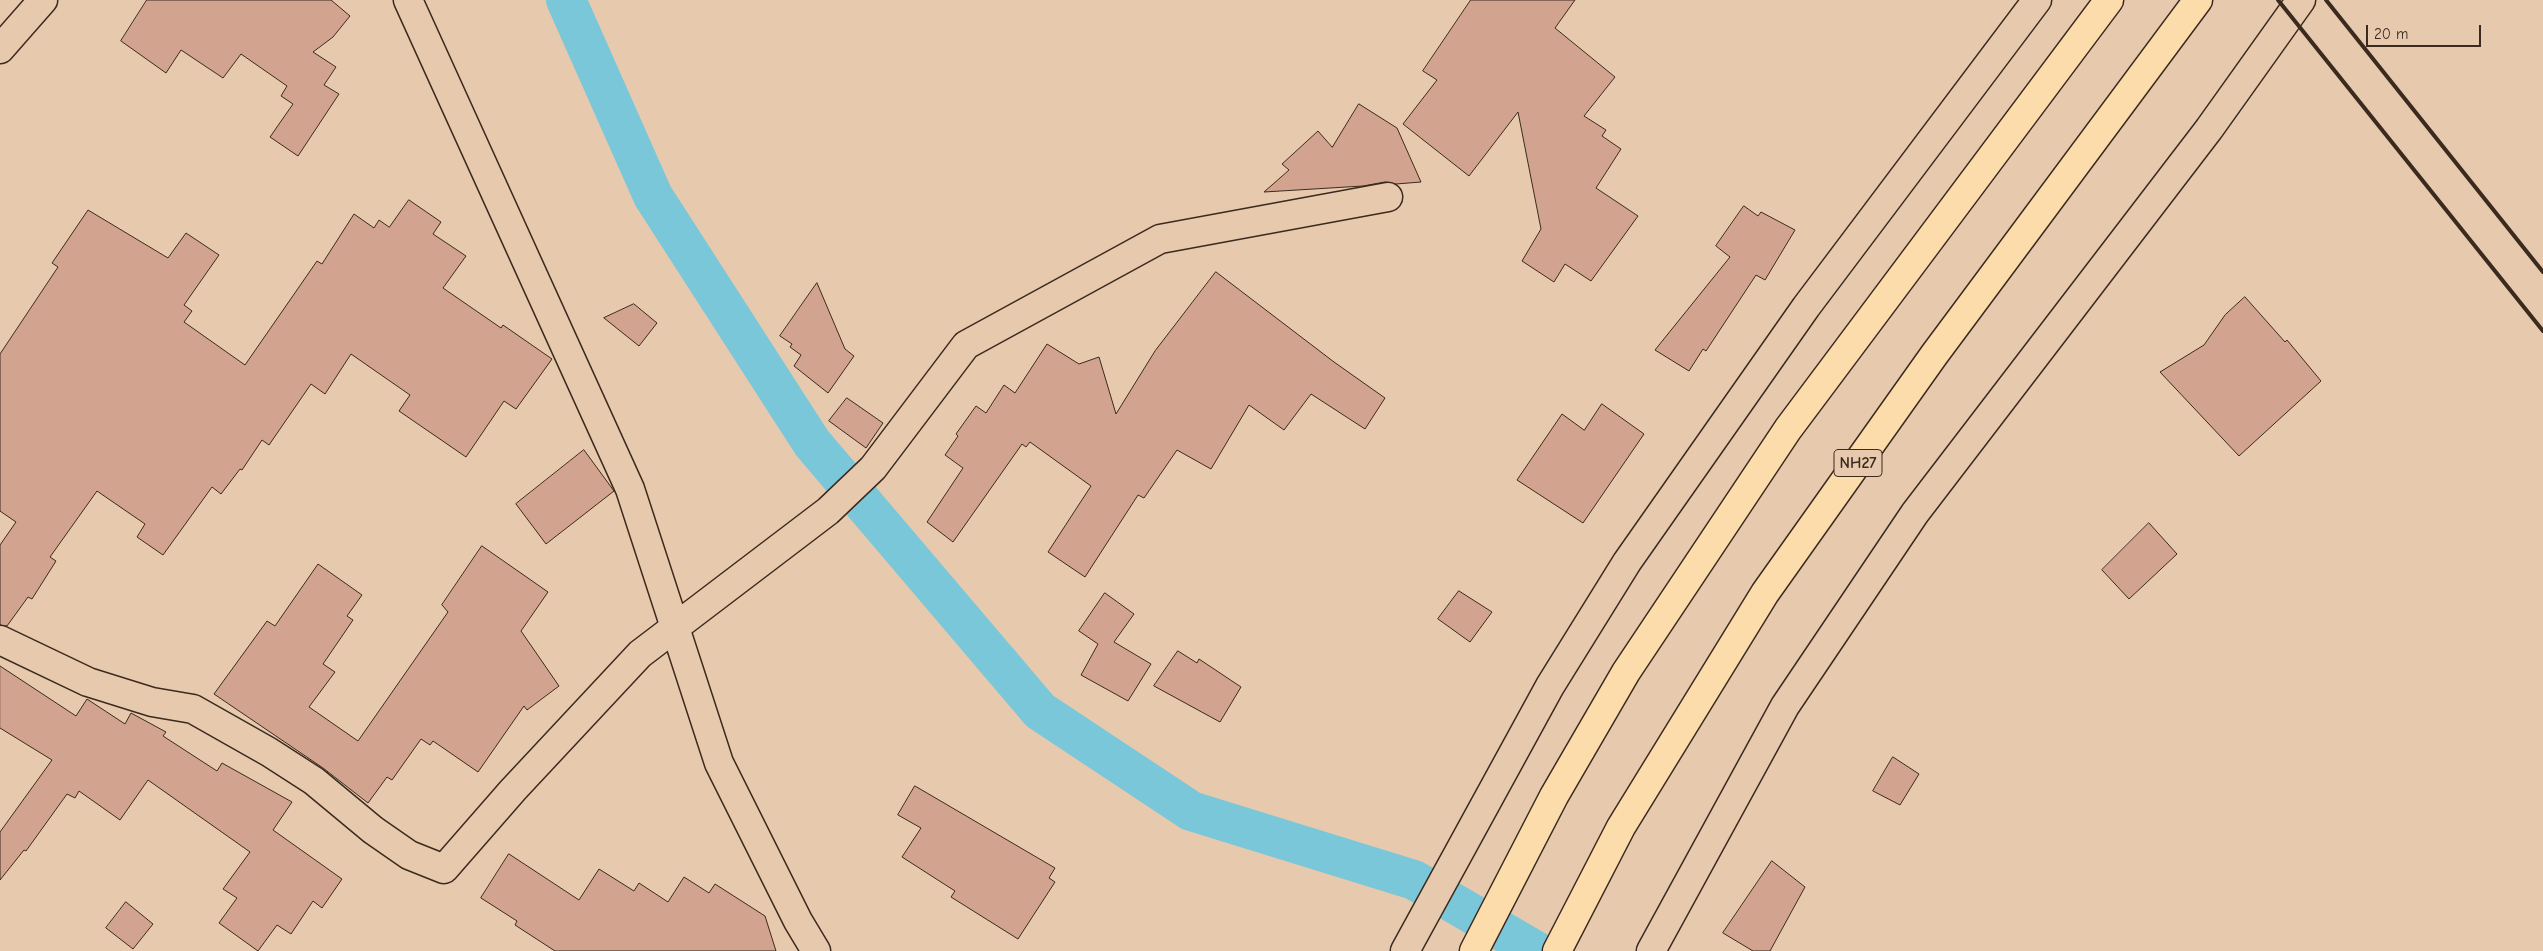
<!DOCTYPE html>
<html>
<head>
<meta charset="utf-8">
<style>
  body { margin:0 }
  #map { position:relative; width:2543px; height:951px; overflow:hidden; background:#e7caae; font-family:"Comic Neue",sans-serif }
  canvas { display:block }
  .scale { position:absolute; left:2366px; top:25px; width:115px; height:22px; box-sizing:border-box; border:2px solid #3b2a1e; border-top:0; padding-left:6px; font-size:15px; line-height:18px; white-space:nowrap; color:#3b2a1e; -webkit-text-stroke:4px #e7caae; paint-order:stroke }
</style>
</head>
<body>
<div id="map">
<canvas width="2543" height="951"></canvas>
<div class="scale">20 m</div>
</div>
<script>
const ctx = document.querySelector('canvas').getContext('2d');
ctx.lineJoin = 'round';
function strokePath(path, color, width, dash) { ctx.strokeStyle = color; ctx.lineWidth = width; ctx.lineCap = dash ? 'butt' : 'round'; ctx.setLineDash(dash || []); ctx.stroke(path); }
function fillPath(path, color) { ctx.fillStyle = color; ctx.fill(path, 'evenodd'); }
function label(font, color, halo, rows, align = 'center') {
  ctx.font = font + ' "Comic Neue",sans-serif'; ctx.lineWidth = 4; ctx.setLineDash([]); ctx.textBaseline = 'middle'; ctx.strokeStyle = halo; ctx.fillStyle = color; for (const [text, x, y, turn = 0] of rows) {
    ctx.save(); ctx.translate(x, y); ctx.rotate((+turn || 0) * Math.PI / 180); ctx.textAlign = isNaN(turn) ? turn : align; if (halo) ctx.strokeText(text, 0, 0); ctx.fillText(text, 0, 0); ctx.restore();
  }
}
strokePath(new Path2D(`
  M 566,0 L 653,196 L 812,443 L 1040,711 L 1191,811 L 1414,880 L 1536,951`), '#7ac7d9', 40);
const building = new Path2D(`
  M 147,0 L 331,0 L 350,16 L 333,37 L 313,52 L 336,67 L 324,85 L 339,94 L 298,156 L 270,137 L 293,104 L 281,96 L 287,86 L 241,54 L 223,78 L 181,50 L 166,73 L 121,41 Z
  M 1471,0 L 1575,0 L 1555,28 L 1615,77 L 1584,116 L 1606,130 L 1602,136 L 1621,149 L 1596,188 L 1638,216 L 1591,281 L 1565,264 L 1554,282 L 1522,261 L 1541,229 L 1518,112 L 1469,176 L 1403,124 L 1437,80 L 1423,71 Z
  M 1359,104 L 1397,128 L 1421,182 L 1396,184 L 1385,182 L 1363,186 L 1264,192 L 1289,170 L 1282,164 L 1318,131 L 1332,147 Z
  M 409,200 L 441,222 L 433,234 L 466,256 L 443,288 L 501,328 L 503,325 L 552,359 L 516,409 L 504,401 L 466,457 L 399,411 L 410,395 L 351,354 L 325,394 L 311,384 L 269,445 L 262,440 L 242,470 L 240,469 L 221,494 L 212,487 L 163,555 L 137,537 L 145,524 L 97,491 L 50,557 L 56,561 L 32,599 L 28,597 L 7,626 L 0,625 L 0,545 L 16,522 L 0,511 L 0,354 L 58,267 L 52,263 L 88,210 L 168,258 L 186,233 L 219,255 L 184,305 L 192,311 L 184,322 L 245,365 L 317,261 L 322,264 L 354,214 L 374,228 L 379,220 L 389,227 Z
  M 1744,206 L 1758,216 L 1761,212 L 1795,230 L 1765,280 L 1756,275 L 1706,351 L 1703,349 L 1689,371 L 1655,350 L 1730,257 L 1716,246 Z
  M 1216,272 L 1334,362 L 1385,398 L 1365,429 L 1311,394 L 1284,430 L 1249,405 L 1211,469 L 1177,450 L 1144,498 L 1138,495 L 1085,577 L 1048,552 L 1091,486 L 1030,442 L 1026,447 L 1022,444 L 953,542 L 927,522 L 963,468 L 945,455 L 958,436 L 956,434 L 976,406 L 986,413 L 1004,385 L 1015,393 L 1047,344 L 1079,364 L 1099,357 L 1116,414 L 1155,351 Z
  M 817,283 L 845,349 L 854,356 L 828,393 L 794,366 L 801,355 L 790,347 L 792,344 L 780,336 Z
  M 2245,297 L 2285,342 L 2287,340 L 2321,381 L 2239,456 L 2160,372 L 2204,345 L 2225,315 Z
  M 634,304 L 657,323 L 639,346 L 604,318 Z
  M 847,398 L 883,423 L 866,448 L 829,421 Z
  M 1602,404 L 1644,434 L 1583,523 L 1517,480 L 1562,414 L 1584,430 Z
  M 584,450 L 614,491 L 546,544 L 516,504 Z
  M 2149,523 L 2177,554 L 2129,599 L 2102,570 Z
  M 482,546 L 548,592 L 521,631 L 559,686 L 527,710 L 524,706 L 478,772 L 433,741 L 430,745 L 421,739 L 392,780 L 387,777 L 368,803 L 323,768 L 214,694 L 267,621 L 275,626 L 318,564 L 362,595 L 347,616 L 353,620 L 323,664 L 335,672 L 309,707 L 358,741 L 448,612 L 442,605 Z
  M 1459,591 L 1492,612 L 1470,642 L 1438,619 Z
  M 1105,593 L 1134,614 L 1114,642 L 1151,664 L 1128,701 L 1081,675 L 1098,644 L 1079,631 Z
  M 1178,651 L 1197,663 L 1199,659 L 1241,687 L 1220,722 L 1154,686 Z
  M 0,666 L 76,716 L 87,699 L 125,724 L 131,713 L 166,732 L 163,736 L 217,771 L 222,763 L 292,802 L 273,830 L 342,879 L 322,908 L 313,901 L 291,934 L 277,925 L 258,951 L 219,923 L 237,898 L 223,889 L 250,852 L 148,780 L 120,820 L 79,791 L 75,798 L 67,794 L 26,851 L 24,850 L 0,880 L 0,832 L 52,760 L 0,728 Z
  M 1893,757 L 1919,774 L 1900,805 L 1873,791 Z
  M 915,786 L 1055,868 L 1049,878 L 1055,882 L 1018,939 L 951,897 L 955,891 L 902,857 L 921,828 L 898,815 Z
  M 509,854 L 579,900 L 599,869 L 634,891 L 639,883 L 668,902 L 684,877 L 709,893 L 715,884 L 765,916 L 776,951 L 555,951 L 515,925 L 517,921 L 481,898 Z
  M 1772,861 L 1805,887 L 1770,951 L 1753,951 L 1723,933 Z
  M 126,902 L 153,924 L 133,949 L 106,928 Z`);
fillPath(building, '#d2a38e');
strokePath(building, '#3b2a1e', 1);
const street = new Path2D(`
  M 408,0 L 630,489 L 719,763 L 798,921 L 816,951
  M 0,49 L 43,0
  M 0,640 L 88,682 L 152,702 L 193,709 L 269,752 L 314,781 L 373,830 L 409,855 L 444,869 L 513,790 L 640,654 L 828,511 L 873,468 L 966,345 L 1160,239 L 1388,197
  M 1405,951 L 1550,686 L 1627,562 L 1806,307 L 2037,0
  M 1651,951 L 1785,706 L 1915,513 L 2209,129 L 2301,0`);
const highway = new Path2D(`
  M 1474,951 L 1554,796 L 1626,672 L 1788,429 L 2109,0
  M 1557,951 L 1621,827 L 1765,593 L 1934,355 L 2198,0`);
strokePath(street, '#3b2a1e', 31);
strokePath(highway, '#3b2a1e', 31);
strokePath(street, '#e7caae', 28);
strokePath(highway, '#fddcac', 28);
strokePath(new Path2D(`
  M 2278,0 L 2543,331
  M 2326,0 L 2543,272`), '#3b2a1e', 4);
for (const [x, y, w] of [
  [1858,463,48]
]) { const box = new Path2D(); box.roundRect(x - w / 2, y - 13.5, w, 27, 4); ctx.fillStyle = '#e7caae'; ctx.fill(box); strokePath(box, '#3b2a1e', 1); }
label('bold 16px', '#3b2a1e', null, [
  ["NH27",1858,463]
]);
</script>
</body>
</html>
